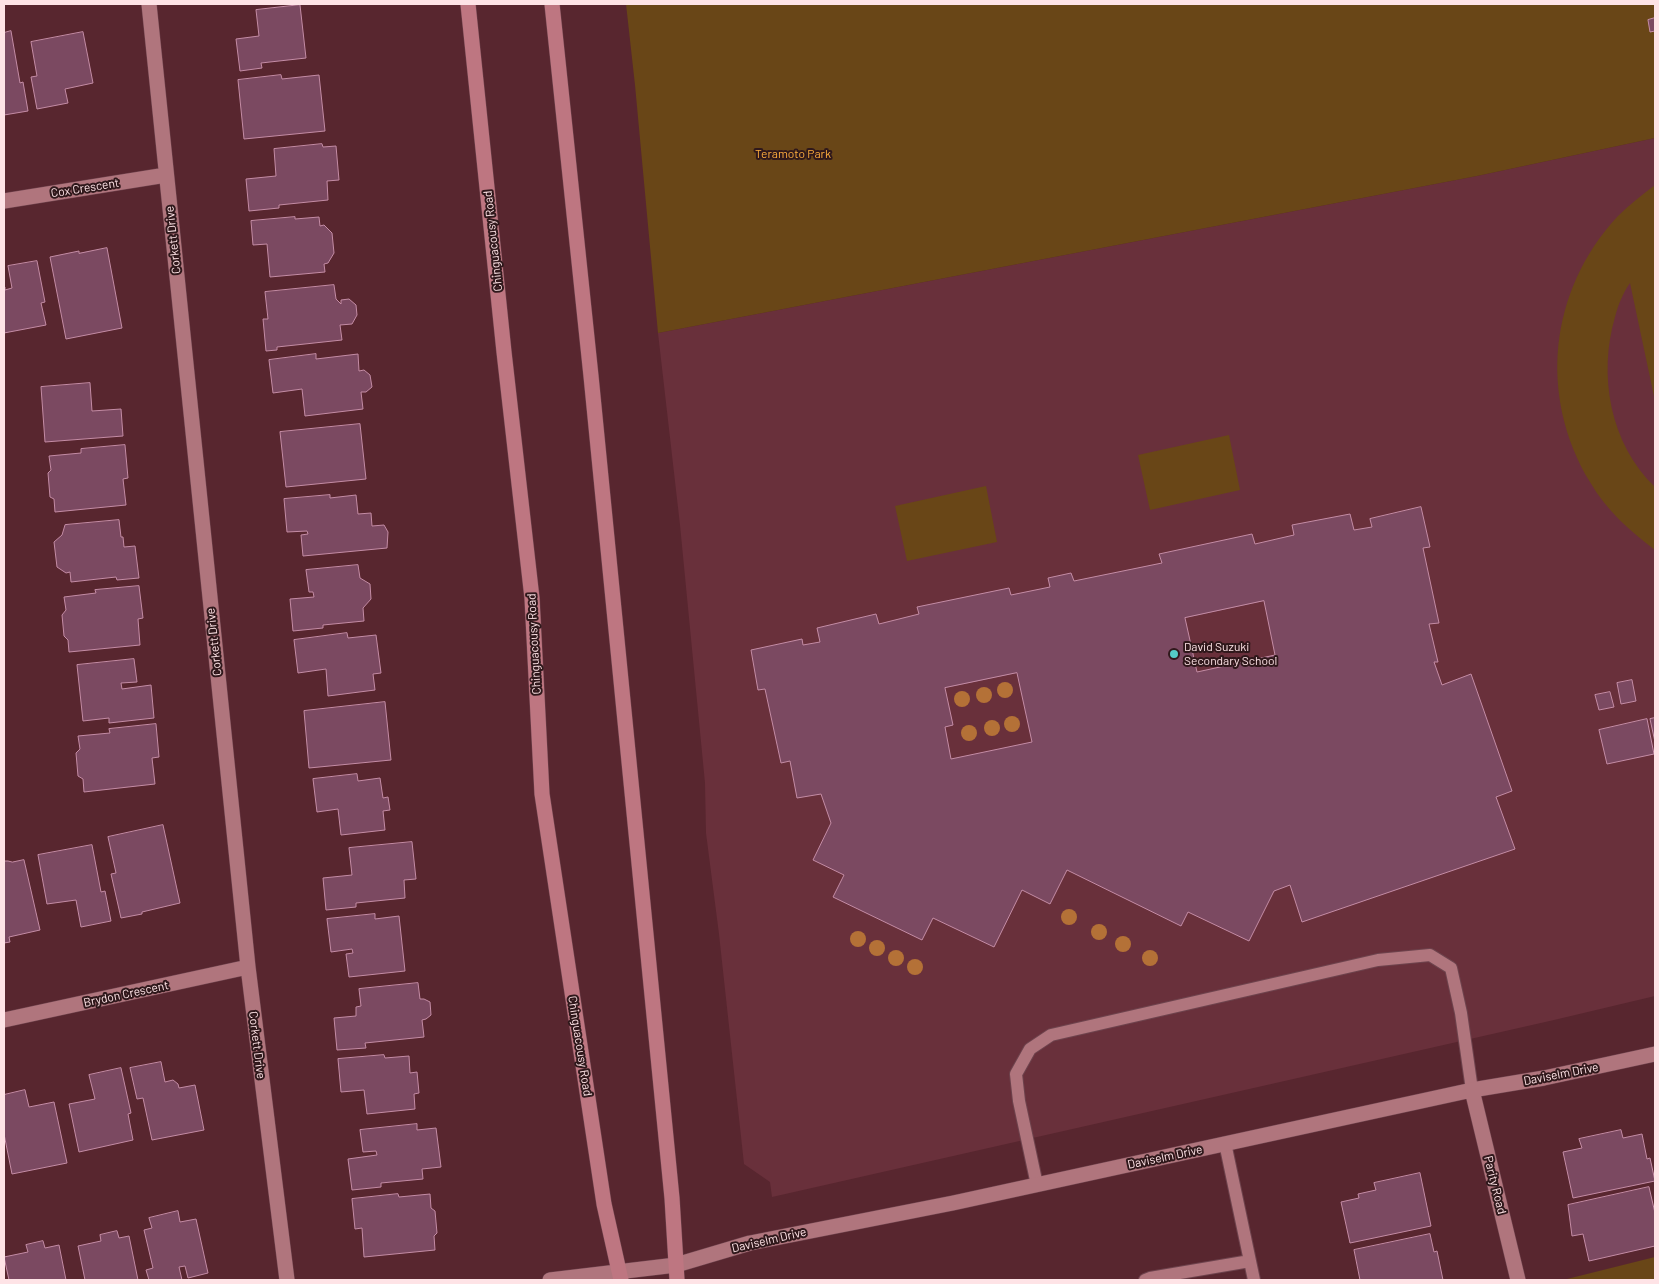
<!DOCTYPE html>
<html>
<head>
<meta charset="utf-8">
<style>
  body { margin:0 }
  #map { position:relative; width:1659px; height:1284px; overflow:hidden; background:#58262f; font-family:Barlow,sans-serif }
  canvas { display:block }
  .frame { position:absolute; inset:0; border:5px solid #fee3e6; pointer-events:none }
</style>
</head>
<body>
<div id="map">
<canvas width="1659" height="1284"></canvas>
<div class="frame"></div>
</div>
<script>
const ctx = document.querySelector('canvas').getContext('2d');
ctx.lineJoin = 'round';
function fillPath(path, color) { ctx.fillStyle = color; ctx.fill(path, 'evenodd'); }
function strokePath(path, color, width, dash) { ctx.strokeStyle = color; ctx.lineWidth = width; ctx.lineCap = dash ? 'butt' : 'round'; ctx.setLineDash(dash || []); ctx.stroke(path); }
function label(font, color, halo, rows, align = 'center') {
  ctx.font = font + ' Barlow,sans-serif'; ctx.lineWidth = 4; ctx.setLineDash([]); ctx.textBaseline = 'middle'; ctx.strokeStyle = halo; ctx.fillStyle = color; for (const [text, x, y, turn = 0] of rows) {
    ctx.save(); ctx.translate(x, y); ctx.rotate((+turn || 0) * Math.PI / 180); ctx.textAlign = isNaN(turn) ? turn : align; if (halo) ctx.strokeText(text, 0, 0); ctx.fillText(text, 0, 0); ctx.restore();
  }
}
fillPath(new Path2D(`
  M 1655,138 L 1655,996 L 1554,1020 L 772,1197 L 770,1182 L 744,1164 L 719,934 L 706,833 L 705,783 L 680,525 L 658,333 L 1477,176 Z`), '#69303b');
fillPath(new Path2D(`
  M 626,4 L 1655,4 L 1655,138 L 1477,176 L 658,333 L 635,85 Z
  M 1655,185 L 1655,401 L 1630,283 C 1623,293 1618,305 1615,317 C 1598,375 1610,444 1655,487 L 1655,550 C 1630,531 1606,510 1590,482 C 1538,396 1549,291 1617,217 C 1629,205 1642,195 1655,185 Z
  M 1229,435 L 1240,490 L 1150,510 L 1138,455 Z
  M 986,486 L 997,542 L 907,561 L 895,506 Z
  M 1655,1257 L 1655,1280 L 1563,1280 Z`), '#694617');
const building = new Path2D(`
  M 300,5 L 306,58 L 261,63 L 262,68 L 240,71 L 236,39 L 259,36 L 256,10 Z
  M 1655,18 L 1655,31 L 1650,32 L 1648,20 Z
  M 11,31 L 20,83 L 23,82 L 28,111 L 4,115 L 4,33 Z
  M 83,32 L 93,83 L 65,89 L 68,103 L 37,109 L 31,77 L 37,76 L 31,42 Z
  M 281,75 L 282,79 L 319,75 L 325,131 L 244,139 L 238,80 Z
  M 322,144 L 323,147 L 336,146 L 339,180 L 327,181 L 328,200 L 279,205 L 279,208 L 249,211 L 246,179 L 276,176 L 274,149 Z
  M 295,217 L 295,219 L 319,217 L 320,226 L 324,225 L 332,233 L 334,253 L 328,263 L 324,264 L 325,272 L 270,277 L 267,244 L 253,245 L 251,221 Z
  M 107,248 L 122,328 L 66,339 L 50,257 L 79,251 L 79,253 Z
  M 37,261 L 45,302 L 41,303 L 46,325 L 4,333 L 4,288 L 5,287 L 5,290 L 12,288 L 8,266 Z
  M 334,285 L 336,299 L 341,304 L 341,300 L 349,299 L 356,305 L 357,315 L 352,324 L 340,325 L 342,340 L 277,347 L 277,350 L 266,351 L 263,319 L 268,319 L 265,292 Z
  M 316,354 L 316,359 L 358,354 L 359,371 L 364,370 L 370,375 L 372,387 L 366,392 L 361,392 L 363,409 L 305,416 L 302,389 L 273,393 L 269,360 Z
  M 90,383 L 92,411 L 121,409 L 123,436 L 45,442 L 41,387 Z
  M 360,424 L 366,479 L 286,487 L 280,432 Z
  M 125,445 L 128,478 L 123,479 L 126,505 L 55,512 L 54,499 L 50,497 L 48,473 L 51,470 L 49,456 L 81,453 L 81,449 Z
  M 330,495 L 330,498 L 356,495 L 358,514 L 371,513 L 372,526 L 384,525 L 388,532 L 387,548 L 303,556 L 301,535 L 308,534 L 307,531 L 287,532 L 284,499 Z
  M 1421,507 L 1430,547 L 1423,548 L 1439,623 L 1429,624 L 1438,662 L 1434,662 L 1442,685 L 1471,674 L 1512,791 L 1496,797 L 1515,849 L 1302,922 L 1290,885 L 1274,891 L 1249,941 L 1188,912 L 1181,926 L 1067,870 L 1050,904 L 1022,890 L 994,947 L 933,918 L 922,940 L 833,897 L 844,875 L 813,860 L 831,823 L 821,794 L 797,798 L 790,761 L 781,763 L 765,689 L 758,690 L 751,650 L 802,639 L 803,645 L 820,642 L 817,628 L 876,614 L 879,624 L 919,614 L 917,607 L 1009,588 L 1011,595 L 1050,587 L 1048,578 L 1071,573 L 1074,581 L 1162,563 L 1159,554 L 1252,534 L 1255,544 L 1294,535 L 1292,525 L 1350,514 L 1354,530 L 1372,527 L 1370,519 ZM 1264,601 L 1275,655 L 1197,672 L 1185,618 ZM 1017,673 L 1032,742 L 951,759 L 945,727 L 953,725 L 945,688 Z
  M 119,520 L 121,537 L 123,537 L 124,547 L 135,546 L 139,578 L 117,580 L 116,577 L 71,582 L 70,572 L 66,573 L 57,567 L 54,542 L 62,535 L 65,525 Z
  M 358,565 L 360,578 L 370,584 L 371,599 L 363,608 L 364,621 L 323,625 L 323,628 L 293,631 L 290,599 L 314,597 L 313,592 L 309,592 L 306,570 Z
  M 139,586 L 143,618 L 138,619 L 140,645 L 69,652 L 68,640 L 64,636 L 62,615 L 66,610 L 64,597 L 96,593 L 95,590 Z
  M 347,633 L 348,638 L 376,635 L 381,673 L 373,674 L 375,690 L 328,696 L 326,669 L 298,673 L 294,640 Z
  M 134,659 L 137,682 L 121,683 L 122,689 L 151,685 L 154,718 L 109,723 L 109,718 L 83,721 L 77,665 Z
  M 1632,680 L 1636,701 L 1621,704 L 1617,683 Z
  M 1610,692 L 1614,707 L 1599,710 L 1595,695 Z
  M 385,702 L 391,760 L 309,768 L 304,711 Z
  M 1655,718 L 1655,742 L 1650,719 Z
  M 1647,719 L 1654,754 L 1607,764 L 1599,730 Z
  M 156,724 L 159,757 L 152,758 L 155,784 L 84,792 L 83,779 L 78,776 L 76,753 L 80,749 L 78,736 L 110,733 L 109,729 Z
  M 357,774 L 358,781 L 380,778 L 383,798 L 388,797 L 390,810 L 383,811 L 385,830 L 341,835 L 338,809 L 317,812 L 313,779 Z
  M 163,825 L 180,903 L 142,912 L 142,914 L 121,918 L 111,874 L 116,873 L 108,837 Z
  M 412,842 L 416,879 L 404,880 L 405,898 L 356,903 L 356,907 L 326,910 L 323,878 L 352,875 L 349,848 Z
  M 92,845 L 101,892 L 105,891 L 111,921 L 81,927 L 76,900 L 47,904 L 38,855 Z
  M 24,860 L 40,930 L 9,937 L 10,942 L 4,943 L 4,861 L 8,861 L 12,862 Z
  M 375,914 L 375,919 L 399,916 L 405,971 L 349,977 L 346,954 L 353,953 L 352,949 L 331,952 L 327,919 Z
  M 418,983 L 420,999 L 424,999 L 430,1002 L 431,1015 L 426,1019 L 422,1020 L 424,1037 L 365,1043 L 366,1048 L 337,1050 L 334,1018 L 356,1016 L 356,1007 L 361,1006 L 359,989 Z
  M 384,1055 L 385,1058 L 409,1056 L 410,1073 L 417,1072 L 419,1093 L 414,1094 L 415,1109 L 367,1114 L 364,1090 L 341,1092 L 338,1059 Z
  M 161,1062 L 165,1082 L 173,1080 L 178,1084 L 179,1088 L 195,1085 L 204,1130 L 152,1140 L 143,1098 L 137,1099 L 130,1068 Z
  M 121,1068 L 131,1113 L 128,1114 L 133,1140 L 79,1152 L 69,1104 L 95,1099 L 89,1075 Z
  M 25,1090 L 29,1107 L 54,1102 L 67,1163 L 12,1174 L 4,1134 L 4,1095 Z
  M 417,1124 L 417,1130 L 436,1128 L 441,1167 L 422,1169 L 423,1179 L 381,1183 L 381,1187 L 352,1190 L 348,1159 L 377,1155 L 376,1151 L 363,1152 L 360,1130 Z
  M 1621,1130 L 1623,1138 L 1642,1134 L 1647,1159 L 1650,1158 L 1655,1181 L 1573,1198 L 1563,1152 L 1582,1148 L 1579,1139 Z
  M 1420,1173 L 1431,1226 L 1350,1243 L 1341,1202 L 1359,1198 L 1358,1194 L 1376,1190 L 1374,1183 Z
  M 1649,1187 L 1655,1213 L 1655,1246 L 1589,1261 L 1583,1234 L 1572,1236 L 1568,1205 Z
  M 398,1194 L 399,1197 L 430,1194 L 431,1208 L 435,1211 L 437,1233 L 434,1236 L 435,1250 L 364,1257 L 362,1228 L 355,1229 L 352,1199 Z
  M 178,1211 L 180,1222 L 196,1219 L 208,1273 L 188,1278 L 185,1266 L 179,1267 L 182,1280 L 149,1280 L 146,1270 L 153,1268 L 144,1230 L 152,1228 L 149,1218 Z
  M 117,1231 L 119,1238 L 129,1236 L 138,1280 L 85,1280 L 78,1246 L 101,1241 L 100,1235 Z
  M 1430,1234 L 1434,1252 L 1437,1251 L 1443,1280 L 1360,1280 L 1354,1250 Z
  M 43,1241 L 45,1248 L 59,1245 L 66,1280 L 9,1280 L 4,1257 L 28,1252 L 26,1245 Z`);
fillPath(building, '#7b4961');
strokePath(building, '#c48ca5', 1);
const lane = new Path2D(`
  M 1225,1143 L 1254,1280
  M 1037,1185 L 1019,1101 L 1016,1074 L 1030,1049 L 1051,1035 L 1378,960 L 1430,955 L 1451,968 L 1461,1013 L 1472,1090
  M 1145,1280 L 1150,1278 L 1250,1261`);
const street = new Path2D(`
  M 149,4 L 248,967 L 287,1280
  M 4,201 L 166,175
  M 4,1020 L 248,967
  M 1472,1090 L 1518,1280
  M 550,1280 L 676,1265 L 750,1243 L 953,1203 L 1472,1090 L 1544,1078 L 1655,1054`);
const secondary = new Path2D(`
  M 468,4 L 504,352 L 532,598 L 542,794 L 604,1204 L 621,1280
  M 552,4 L 591,376 L 672,1198 L 677,1280`);
strokePath(lane, '#6e434d', 14);
strokePath(street, '#6e434d', 16);
strokePath(secondary, '#6e434d', 16);
strokePath(lane, '#b0757d', 12);
strokePath(street, '#b0757d', 15);
strokePath(secondary, '#be7681', 15);
ctx.fillStyle = '#b47137';
for (const [x, y] of [
  [1005,690],
  [984,695],
  [962,699],
  [1012,724],
  [992,728],
  [969,733],
  [1069,917],
  [1099,932],
  [858,939],
  [1123,944],
  [877,948],
  [896,958],
  [1150,958],
  [915,967]
]) { ctx.beginPath(); ctx.arc(x, y, 8, 0, 2 * Math.PI); ctx.fill(); }
for (const [x, y, r, color] of [
  [1174,654,5,"#54cdc8"]
]) { const dot = new Path2D(); dot.arc(x, y, r, 0, 2 * Math.PI); ctx.fillStyle = color; ctx.fill(dot); strokePath(dot, '#2f181b', 2); }
label('12px', '#ffae3d', '#2f181b', [
  ["Teramoto Park",793,154]
]);
label('12px', '#fee3e6', '#2f181b', [
  ["Cox Crescent",85,188,-9],
  ["Corkett Drive",173,240,-96],
  ["Chinguacousy Road",493,241,-96],
  ["Corkett Drive",214,642,-96],
  ["Chinguacousy Road",534,644,-93],
  ["Brydon Crescent",126,994,-12],
  ["Corkett Drive",257,1045,83],
  ["Chinguacousy Road",580,1046,81],
  ["Daviselm Drive",1561,1074,-11],
  ["Daviselm Drive",1165,1157,-12],
  ["Parity Road",1495,1185,76],
  ["Daviselm Drive",769,1240,-13]
]);
label('12px', '#fee3e6', '#2f181b', [
  ["David Suzuki",1184,647],
  ["Secondary School",1184,661]
], 'left');
</script>
</body>
</html>
